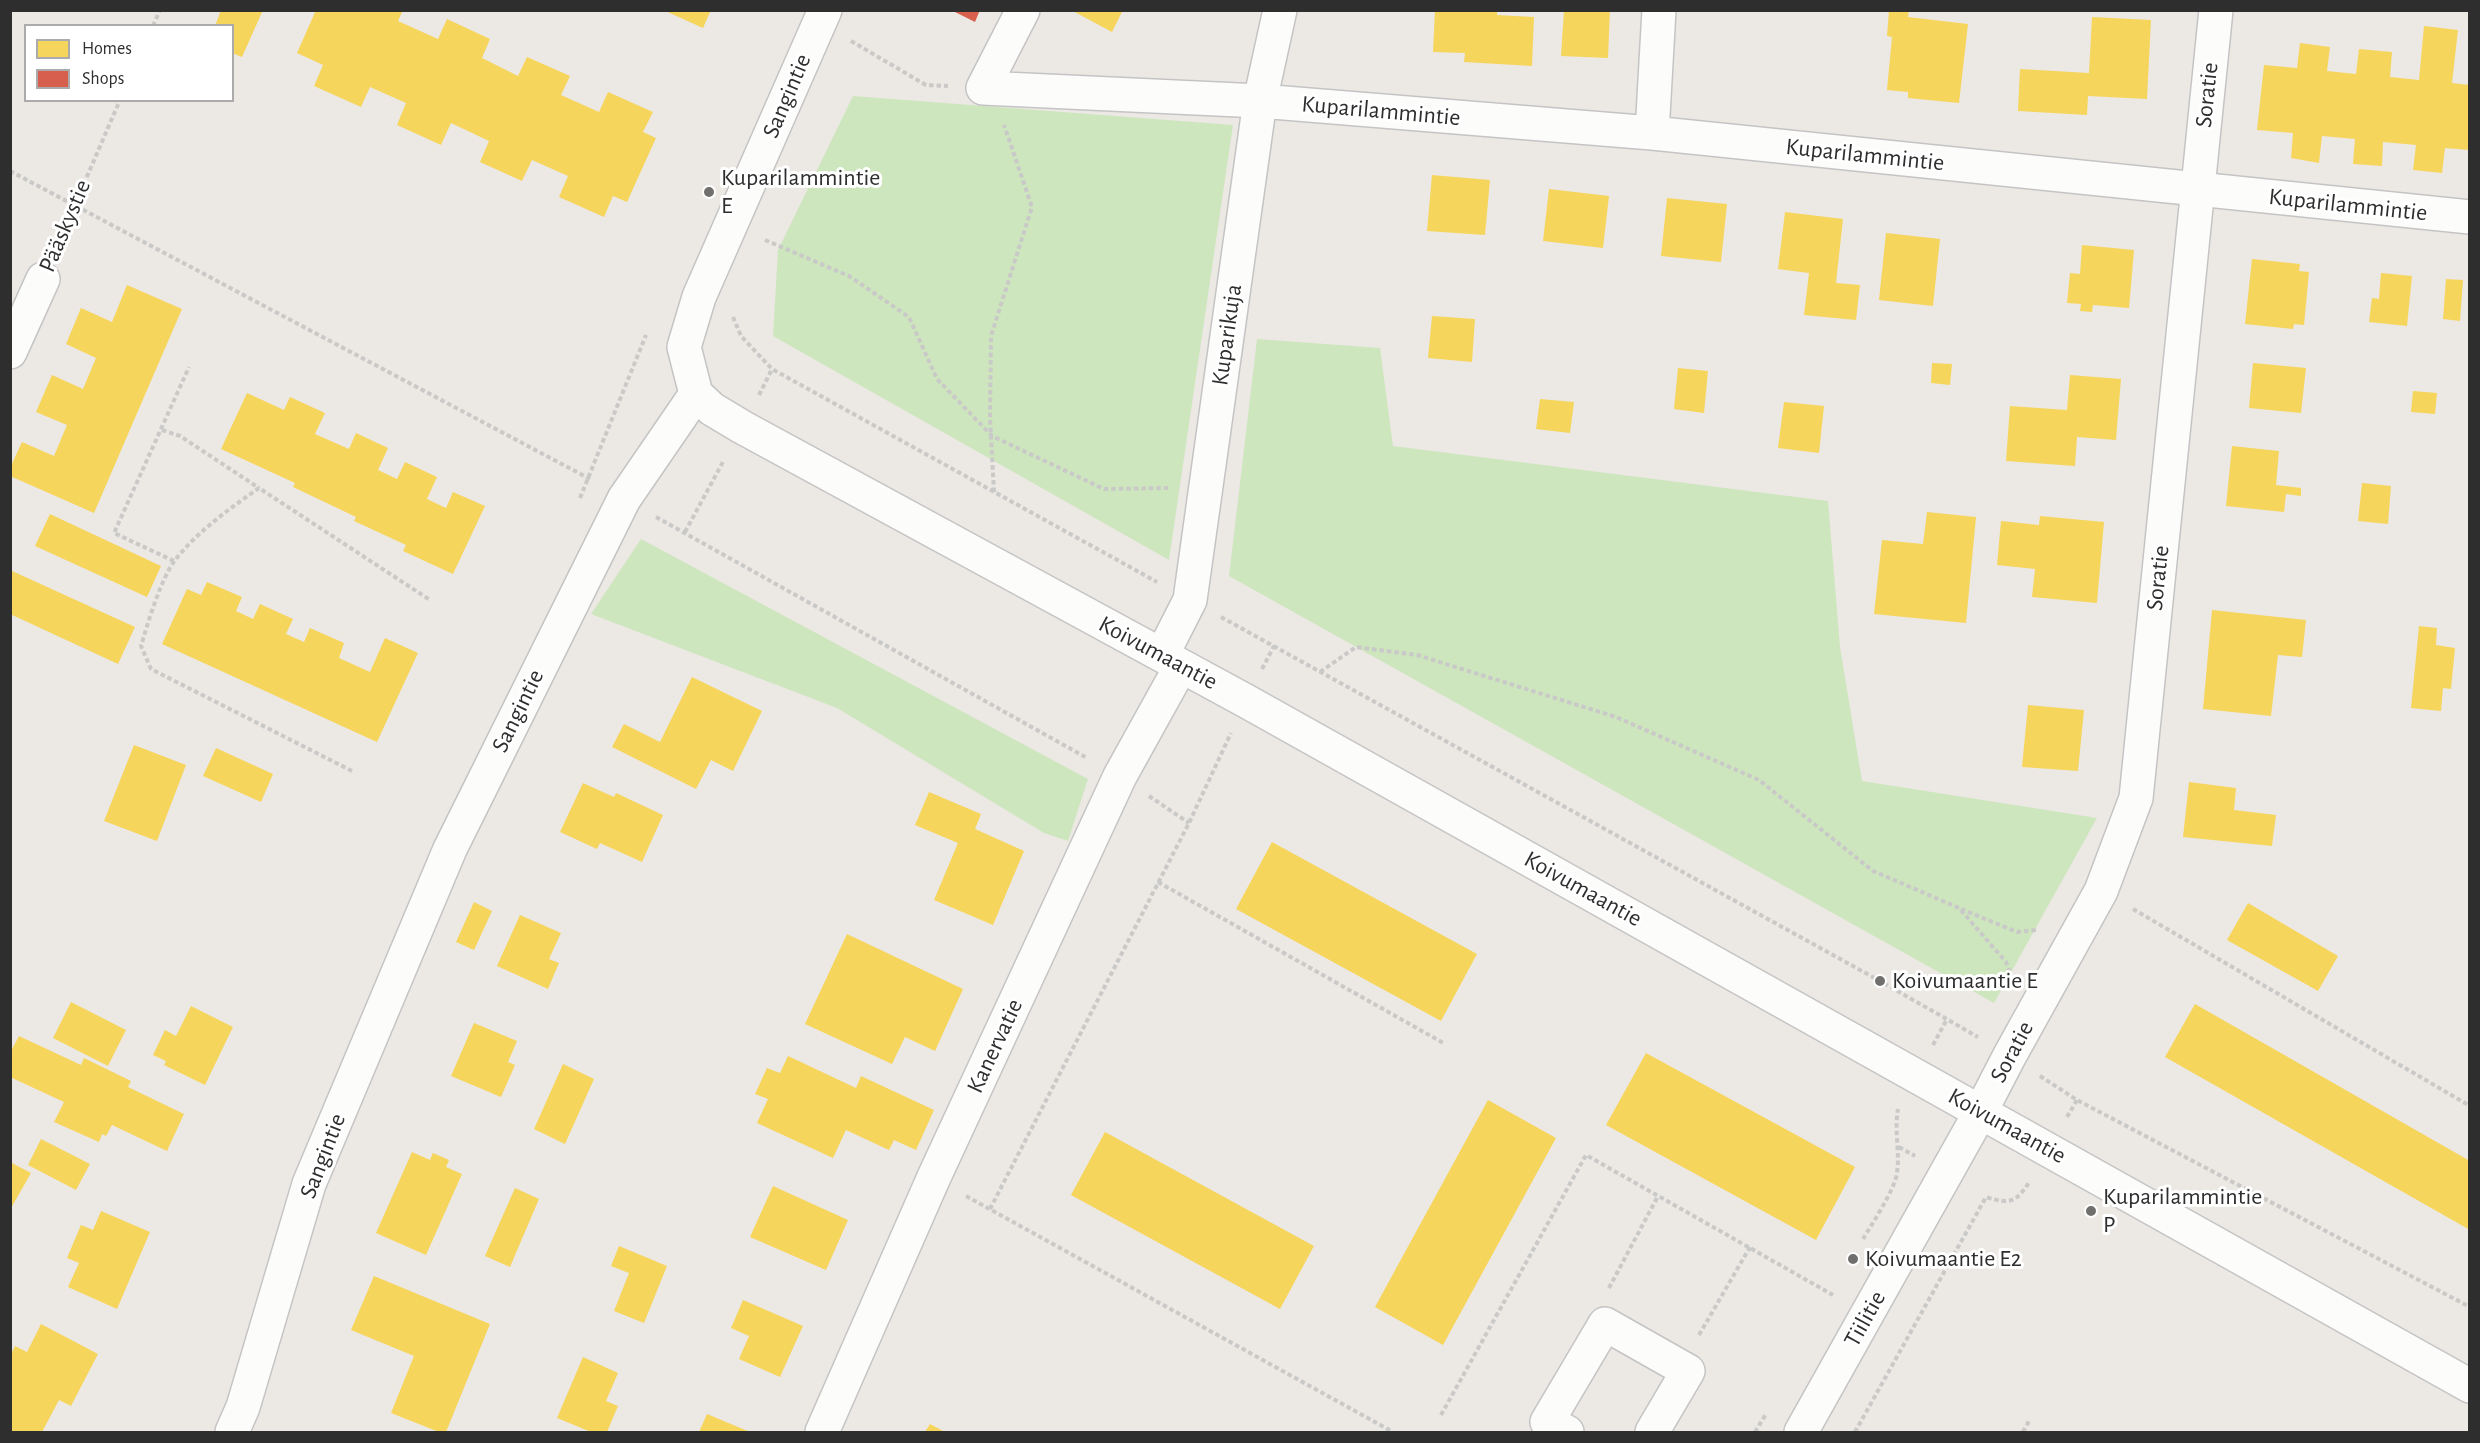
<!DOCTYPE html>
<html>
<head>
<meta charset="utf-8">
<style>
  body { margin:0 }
  #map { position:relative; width:2480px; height:1443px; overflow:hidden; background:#ece8e4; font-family:"Alegreya Sans",sans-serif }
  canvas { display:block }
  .frame { position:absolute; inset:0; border:12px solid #2e2e2e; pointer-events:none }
  .legend { position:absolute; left:24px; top:24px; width:210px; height:78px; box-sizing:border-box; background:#fff; border:2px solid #ababab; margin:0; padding:8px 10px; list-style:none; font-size:18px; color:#2e2e2e }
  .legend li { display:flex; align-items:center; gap:12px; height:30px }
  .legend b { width:30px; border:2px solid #ababab }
</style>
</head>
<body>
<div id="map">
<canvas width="2480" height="1443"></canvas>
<div class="frame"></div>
<ul class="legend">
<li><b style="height:16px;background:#f6d55c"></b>Homes</li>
<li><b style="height:16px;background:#d6604d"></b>Shops</li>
</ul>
</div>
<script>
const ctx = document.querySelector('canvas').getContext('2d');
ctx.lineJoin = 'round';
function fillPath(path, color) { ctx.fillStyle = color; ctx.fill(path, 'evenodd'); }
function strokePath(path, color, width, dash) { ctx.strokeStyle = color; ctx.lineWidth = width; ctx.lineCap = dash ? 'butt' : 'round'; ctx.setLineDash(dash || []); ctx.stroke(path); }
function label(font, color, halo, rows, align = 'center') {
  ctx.font = font + ' "Alegreya Sans",sans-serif'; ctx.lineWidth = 6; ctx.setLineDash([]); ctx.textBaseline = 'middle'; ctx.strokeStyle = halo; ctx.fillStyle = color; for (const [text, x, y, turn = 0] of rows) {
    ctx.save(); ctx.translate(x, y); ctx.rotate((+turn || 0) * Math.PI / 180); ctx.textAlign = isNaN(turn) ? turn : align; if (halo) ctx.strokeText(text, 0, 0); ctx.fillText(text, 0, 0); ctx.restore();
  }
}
fillPath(new Path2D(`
  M 853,96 L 1233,125 L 1169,560 L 773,336 L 778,250 Z
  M 1257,339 L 1380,348 L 1393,446 L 1828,501 L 1840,647 L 1862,781 L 2097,818 L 1994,1003 L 1229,576 Z
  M 641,539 L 1088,779 L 1068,841 L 1044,833 L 837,708 L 591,614 Z`), '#cee6be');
fillPath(new Path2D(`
  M 221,10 L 263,10 L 242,57 L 232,53 L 232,26 L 215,26 Z
  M 316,10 L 403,10 L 398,21 L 438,39 L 447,19 L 490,39 L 482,58 L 518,76 L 527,57 L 570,76 L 561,95 L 599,112 L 608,92 L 653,112 L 643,132 L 656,138 L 627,202 L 613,196 L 604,217 L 559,197 L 568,176 L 532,160 L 522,181 L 480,162 L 489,141 L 451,123 L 441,145 L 397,125 L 406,103 L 370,87 L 361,107 L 314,86 L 323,65 L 297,53 Z
  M 663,10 L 711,10 L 703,28 Z
  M 1071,10 L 1123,10 L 1112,32 Z
  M 1435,10 L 1497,10 L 1497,15 L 1534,17 L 1532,66 L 1464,62 L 1465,53 L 1433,52 Z
  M 1564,10 L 1610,10 L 1608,58 L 1561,56 Z
  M 1889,10 L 1909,10 L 1908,17 L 1968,24 L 1959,103 L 1908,98 L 1908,92 L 1887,90 L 1892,37 L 1887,36 Z
  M 2092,17 L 2151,20 L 2147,99 L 2088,96 L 2087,115 L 2018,111 L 2020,69 L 2089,73 Z
  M 2424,26 L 2458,30 L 2452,83 L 2470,85 L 2470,150 L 2445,148 L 2442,173 L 2413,170 L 2416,145 L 2383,142 L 2382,166 L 2353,164 L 2355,139 L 2322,136 L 2319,163 L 2291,158 L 2293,133 L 2257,130 L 2264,65 L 2297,68 L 2300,43 L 2330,47 L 2327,71 L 2356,74 L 2359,49 L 2392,52 L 2390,77 L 2419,80 Z
  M 1432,175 L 1490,180 L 1485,235 L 1427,231 Z
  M 1549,189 L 1609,196 L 1603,248 L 1543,241 Z
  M 1667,198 L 1727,204 L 1721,262 L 1661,256 Z
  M 1785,212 L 1843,219 L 1836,283 L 1860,285 L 1856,320 L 1804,315 L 1809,273 L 1778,269 Z
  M 1886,233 L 1940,239 L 1933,306 L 1879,300 Z
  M 2082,245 L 2134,250 L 2129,308 L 2093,305 L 2092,312 L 2080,311 L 2081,304 L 2067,303 L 2070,273 L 2080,274 Z
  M 2252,259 L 2300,264 L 2299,271 L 2309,272 L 2304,325 L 2294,324 L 2293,329 L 2245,324 Z
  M 2381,273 L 2412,276 L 2407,326 L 2369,322 L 2372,298 L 2379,299 Z
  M 2446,279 L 2463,280 L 2460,321 L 2443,319 Z
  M 127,285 L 182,309 L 94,513 L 10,476 L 10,468 L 22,442 L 54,456 L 67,425 L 36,412 L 52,375 L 83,389 L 96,358 L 66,344 L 81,308 L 112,322 Z
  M 1432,316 L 1475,319 L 1472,362 L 1428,358 Z
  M 1932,363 L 1952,364 L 1950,385 L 1931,383 Z
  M 2253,363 L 2306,368 L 2301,413 L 2249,408 Z
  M 1678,368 L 1708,371 L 1704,413 L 1674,409 Z
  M 2070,375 L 2121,379 L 2116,440 L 2077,437 L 2075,466 L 2006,461 L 2010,406 L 2067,410 Z
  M 2413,391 L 2437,393 L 2435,414 L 2411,412 Z
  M 247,393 L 284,410 L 290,397 L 325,413 L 315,434 L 349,449 L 356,433 L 388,448 L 378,470 L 397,479 L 405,462 L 437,477 L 427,499 L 446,508 L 453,492 L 485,506 L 453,574 L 403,551 L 406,545 L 354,521 L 356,517 L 293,487 L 295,483 L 221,449 Z
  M 1540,399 L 1574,402 L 1570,433 L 1536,429 Z
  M 1784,402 L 1824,406 L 1819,453 L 1778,448 Z
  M 2232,446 L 2279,451 L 2276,485 L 2301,488 L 2301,496 L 2286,494 L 2284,512 L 2226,506 Z
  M 2362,483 L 2391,486 L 2388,524 L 2358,521 Z
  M 1927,512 L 1976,517 L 1966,623 L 1874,614 L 1882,540 L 1923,544 Z
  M 50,514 L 161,566 L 147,597 L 35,546 Z
  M 2040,516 L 2104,522 L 2097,603 L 2032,597 L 2035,569 L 1997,565 L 2001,521 L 2039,525 Z
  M 10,570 L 135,627 L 118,664 L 10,614 Z
  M 207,582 L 242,597 L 236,611 L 253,619 L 260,604 L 293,619 L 286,634 L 304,642 L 310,628 L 344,643 L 339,658 L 370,672 L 385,638 L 418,653 L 377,742 L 162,644 L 187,589 L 201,595 Z
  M 2212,610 L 2306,620 L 2302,657 L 2278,655 L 2271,716 L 2203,709 Z
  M 2419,626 L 2437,628 L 2436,645 L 2455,648 L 2451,689 L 2443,688 L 2441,711 L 2411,708 Z
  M 692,677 L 762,711 L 733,771 L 711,760 L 696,789 L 612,747 L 624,724 L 660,742 Z
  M 2028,705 L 2084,710 L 2078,771 L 2022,767 Z
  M 134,745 L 186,765 L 157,841 L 104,821 Z
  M 216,748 L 273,774 L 261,802 L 203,776 Z
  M 2189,782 L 2236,788 L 2234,810 L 2276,815 L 2272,846 L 2183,837 Z
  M 583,783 L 614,797 L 616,793 L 663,815 L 642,862 L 600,843 L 597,849 L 560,832 Z
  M 929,792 L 981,814 L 975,829 L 1024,851 L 993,925 L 934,900 L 958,843 L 915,825 Z
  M 1272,842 L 1477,954 L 1441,1021 L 1236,909 Z
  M 474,902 L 492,911 L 474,950 L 456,942 Z
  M 2248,903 L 2338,956 L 2318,991 L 2227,940 Z
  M 520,915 L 561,933 L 549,959 L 559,963 L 548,989 L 497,966 Z
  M 847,934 L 963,989 L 935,1051 L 905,1037 L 892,1064 L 805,1024 Z
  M 71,1002 L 126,1030 L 108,1066 L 53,1038 Z
  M 2195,1004 L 2470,1161 L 2470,1230 L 2165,1057 Z
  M 191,1006 L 233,1027 L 205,1085 L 164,1065 L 166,1061 L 153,1055 L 165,1030 L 176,1036 Z
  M 474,1023 L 517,1041 L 508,1062 L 515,1065 L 501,1097 L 451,1076 Z
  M 19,1036 L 81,1065 L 84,1058 L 131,1081 L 128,1087 L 184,1114 L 167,1151 L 112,1125 L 106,1136 L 102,1134 L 99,1142 L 54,1122 L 64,1102 L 10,1077 L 10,1048 L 12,1049 Z
  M 1646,1053 L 1855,1167 L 1816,1240 L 1606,1125 Z
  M 788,1056 L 856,1088 L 861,1076 L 934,1110 L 916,1150 L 894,1140 L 889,1150 L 846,1130 L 833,1158 L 757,1123 L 768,1099 L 755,1094 L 767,1068 L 780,1073 Z
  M 563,1064 L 594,1079 L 565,1144 L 534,1129 Z
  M 1488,1100 L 1556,1138 L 1443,1345 L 1375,1307 Z
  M 1105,1132 L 1314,1246 L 1280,1309 L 1071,1195 Z
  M 41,1139 L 90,1164 L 76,1190 L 28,1165 Z
  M 412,1152 L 430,1160 L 433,1153 L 449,1160 L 446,1167 L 462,1174 L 426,1255 L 376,1233 Z
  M 10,1162 L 31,1173 L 10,1210 Z
  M 773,1186 L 848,1220 L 826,1270 L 750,1237 Z
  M 515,1188 L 539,1199 L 510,1267 L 485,1256 Z
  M 101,1211 L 150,1232 L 117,1309 L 68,1287 L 79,1263 L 67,1258 L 81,1225 L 93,1230 Z
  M 619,1246 L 667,1266 L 644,1323 L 614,1311 L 629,1273 L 611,1266 Z
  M 374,1276 L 490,1324 L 446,1432 L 439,1432 L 391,1413 L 414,1356 L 351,1330 Z
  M 743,1300 L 803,1326 L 780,1377 L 739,1359 L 749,1336 L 731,1328 Z
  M 41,1324 L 98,1354 L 71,1406 L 59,1400 L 42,1432 L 10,1432 L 10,1356 L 15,1346 L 27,1352 Z
  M 583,1357 L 618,1373 L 606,1401 L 618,1406 L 607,1432 L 591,1432 L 557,1418 Z
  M 707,1414 L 750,1432 L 699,1432 Z
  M 930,1424 L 945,1432 L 925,1432 Z`), '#f6d55c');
fillPath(new Path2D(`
  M 951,10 L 980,10 L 975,22 Z`), '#d6604d');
const minor = new Path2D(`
  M 1023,10 L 983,88 L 1260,101 L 1652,133 L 2470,217
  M 1652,133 L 1659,10
  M 10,352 L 43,279
  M 696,394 L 712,409 L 742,427 L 1246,701 L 2470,1386
  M 1162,655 L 1190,600 L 1260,101 L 1280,10
  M 232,1432 L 243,1407 L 309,1184 L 450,849 L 624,499 L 696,394 L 684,347 L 699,297 L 825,10
  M 822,1432 L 934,1177 L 1120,776 L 1181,666
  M 1567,1432 L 1547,1422 L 1605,1324 L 1688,1371 L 1652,1432
  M 1801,1432 L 1981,1111 L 2010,1055 L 2101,891 L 2136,798 L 2216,10`);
strokePath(minor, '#c5c4c5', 36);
strokePath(new Path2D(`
  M 153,26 L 160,10
  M 851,41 L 926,85 L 948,86
  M 10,171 L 590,479
  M 765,240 L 849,276 L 909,317 L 937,379 L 992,436 L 1104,489 L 1168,488
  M 57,246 L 120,100
  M 733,317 L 741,336 L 772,369 L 1157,582
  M 759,395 L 772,369
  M 162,430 L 180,436 L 259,488
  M 994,492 L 990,418 L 991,336 L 1032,207 L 1004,125
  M 580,498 L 646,335
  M 656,517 L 1087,758
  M 685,532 L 724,460
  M 174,561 L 114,533 L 189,367
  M 1221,617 L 1880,981 L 1978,1037
  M 1262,669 L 1274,646
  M 1320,672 L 1356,647 L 1417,655 L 1616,717 L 1759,780 L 1873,871 L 1959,908 L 2006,962 L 2011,975
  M 352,771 L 151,669 L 141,646 C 148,622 161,579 175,560 C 198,531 229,509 259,488 L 430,600
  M 1149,796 L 1189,823
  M 1158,882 L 1445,1044
  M 1961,909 L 2017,932 L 2036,930
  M 2133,909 L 2470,1106
  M 1933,1045 L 1947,1019
  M 2040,1076 L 2077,1100 L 2470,1307
  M 2067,1117 L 2077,1100
  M 1899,1147 L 1915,1156
  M 966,1196 L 1393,1432
  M 990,1209 L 1189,823 L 1231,733
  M 1863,1239 C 1872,1224 1895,1189 1897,1173 C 1900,1151 1894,1131 1898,1109
  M 1609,1288 L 1658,1196
  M 1699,1335 L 1750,1247
  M 1441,1415 L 1586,1155 L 1833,1295
  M 1755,1432 L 1766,1414
  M 1855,1432 L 1986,1197 C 2011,1205 2016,1202 2030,1181
  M 2023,1432 L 2029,1421`), '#c9c9c8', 4, [4.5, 3]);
strokePath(minor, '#fcfcfb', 33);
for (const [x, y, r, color] of [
  [709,192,6,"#706f6e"],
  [1880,981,6,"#706f6e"],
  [2091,1211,6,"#706f6e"],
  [1853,1259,6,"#706f6e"]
]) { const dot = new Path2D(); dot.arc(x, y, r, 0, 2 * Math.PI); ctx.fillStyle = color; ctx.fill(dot); strokePath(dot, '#fff', 2); }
label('24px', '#2e2e2e', '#fff', [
  ["Soratie",2207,95,-84],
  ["Sangintie",787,96,-67],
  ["Kuparilammintie",1381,111,5],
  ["Kuparilammintie",1865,155,6],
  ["Kuparilammintie",2348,205,6],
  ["Pääskystie",65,226,-67],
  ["Kuparikuja",1227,335,-82],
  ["Soratie",2158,578,-84],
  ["Koivumaantie",1158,653,28],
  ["Sangintie",518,711,-64],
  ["Koivumaantie",1583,889,29],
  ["Kanervatie",995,1046,-65],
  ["Soratie",2012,1052,-62],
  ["Koivumaantie",2007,1126,29],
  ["Sangintie",323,1156,-69],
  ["Tiilitie",1865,1319,-61]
]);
label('24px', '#2e2e2e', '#fff', [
  ["Kuparilammintie",721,178],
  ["E",721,206],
  ["Koivumaantie E",1892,981],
  ["Kuparilammintie",2103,1197],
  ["P",2103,1225],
  ["Koivumaantie E2",1865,1259]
], 'left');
</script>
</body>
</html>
